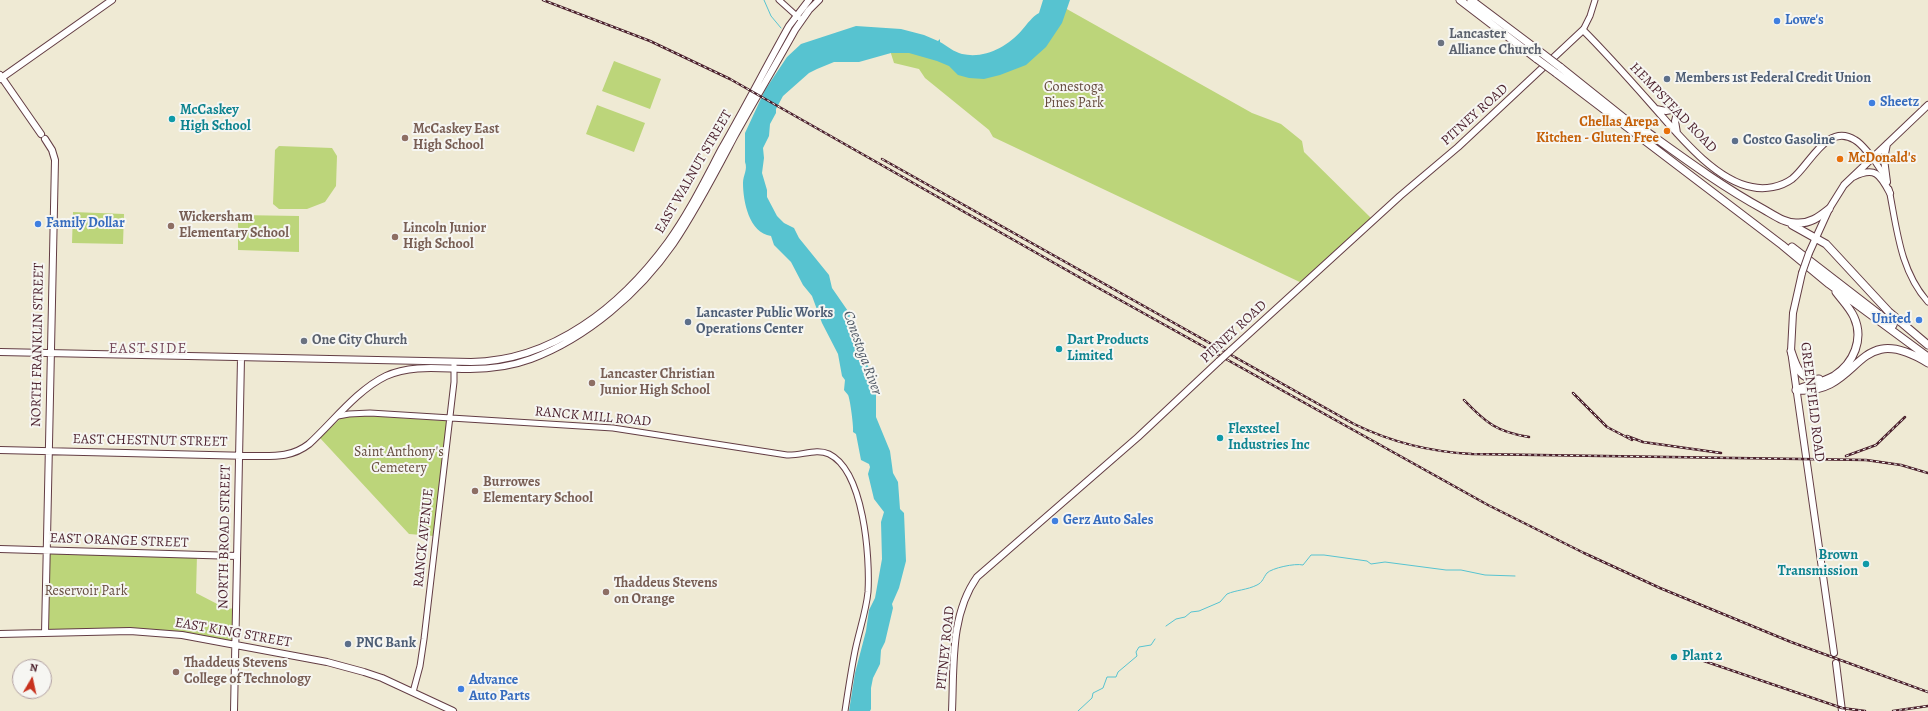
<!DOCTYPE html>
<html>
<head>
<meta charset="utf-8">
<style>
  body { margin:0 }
  #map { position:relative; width:1928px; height:711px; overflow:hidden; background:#efead4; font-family:Alegreya,serif }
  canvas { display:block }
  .north { position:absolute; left:12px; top:659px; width:40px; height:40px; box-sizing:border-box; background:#f6f6f2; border:1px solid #b1a0a2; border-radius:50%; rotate:9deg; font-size:11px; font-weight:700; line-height:16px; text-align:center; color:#4a1f2b }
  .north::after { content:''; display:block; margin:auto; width:14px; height:18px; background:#c8321e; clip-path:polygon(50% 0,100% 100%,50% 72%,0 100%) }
</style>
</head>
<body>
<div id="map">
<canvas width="1928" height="711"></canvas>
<div class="north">N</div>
</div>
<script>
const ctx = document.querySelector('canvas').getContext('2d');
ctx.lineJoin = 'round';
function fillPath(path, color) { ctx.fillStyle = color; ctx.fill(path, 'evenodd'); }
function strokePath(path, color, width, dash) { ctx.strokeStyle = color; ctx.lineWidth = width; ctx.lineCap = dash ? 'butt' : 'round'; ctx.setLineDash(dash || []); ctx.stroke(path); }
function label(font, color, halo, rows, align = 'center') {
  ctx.font = font + ' Alegreya,serif'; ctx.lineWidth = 4; ctx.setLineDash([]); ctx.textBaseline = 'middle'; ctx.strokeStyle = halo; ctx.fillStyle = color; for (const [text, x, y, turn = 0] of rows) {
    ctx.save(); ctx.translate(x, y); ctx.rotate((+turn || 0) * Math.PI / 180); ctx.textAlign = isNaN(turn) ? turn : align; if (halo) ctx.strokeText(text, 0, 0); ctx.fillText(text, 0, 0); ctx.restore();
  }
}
fillPath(new Path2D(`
  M 1065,8 L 1252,113 L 1281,124 L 1302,141 L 1304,152 L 1371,218 L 1304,284 L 993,137 L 989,130 L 925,78 L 919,69 L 894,63 L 887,41 L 997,61 Z
  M 614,61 L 661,79 L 650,109 L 602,91 Z
  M 597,105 L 645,123 L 634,152 L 586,134 Z
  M 279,146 L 332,148 L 337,156 L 336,186 L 325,202 L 307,209 L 279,209 L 273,204 L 275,150 Z
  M 73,212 L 124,214 L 123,244 L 72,243 Z
  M 238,215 L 299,216 L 299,252 L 238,250 Z
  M 354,415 L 447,421 L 434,536 L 409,534 L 320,438 L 341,418 Z
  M 46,551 L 197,555 L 196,593 L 227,609 L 235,608 L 234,645 L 170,634 L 45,633 Z`), '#bcd57a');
fillPath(new Path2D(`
  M 1043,0 L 1070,0 L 1062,23 L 1046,47 L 1026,65 L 1000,75 L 984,79 L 969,78 L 958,75 L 949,66 L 937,61 L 909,53 L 891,53 L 859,62 L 834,62 L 817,69 L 809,73 L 783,96 L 776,109 L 776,113 L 770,124 L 769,136 L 763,148 L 764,158 L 762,173 L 767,190 L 767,197 L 777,216 L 784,223 L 794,228 L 799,238 L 829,275 L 832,288 L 850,314 L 849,322 L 852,329 L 854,337 L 864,351 L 865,360 L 871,372 L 872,386 L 876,393 L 876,417 L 890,451 L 893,473 L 898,482 L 900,509 L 904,513 L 906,561 L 899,588 L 892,604 L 893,608 L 885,642 L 881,650 L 880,664 L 873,678 L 871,688 L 871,709 L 870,711 L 849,711 L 855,673 L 866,631 L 869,610 L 875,598 L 882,559 L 881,522 L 884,512 L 874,499 L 868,474 L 870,467 L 869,464 L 861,460 L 856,434 L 853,432 C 854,428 850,398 848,395 C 847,393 845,392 844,390 L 845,380 L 842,376 L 838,354 L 822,323 L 812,296 L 803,285 L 791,262 L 774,245 L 771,236 C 749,233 743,201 743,183 C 743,175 748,170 745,162 L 745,133 L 765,90 L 787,57 L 801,44 L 856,26 L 901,29 L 924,35 L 938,41 L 940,39 L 940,42 C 947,46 954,52 962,54 C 985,59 1007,47 1022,30 C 1028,23 1032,17 1039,13 Z`), '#57c3d0');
strokePath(new Path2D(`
  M 764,0 L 771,16 L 781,28
  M 1166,626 L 1176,619 L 1185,617 L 1191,612 L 1199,611 L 1220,602 L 1227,594 C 1236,590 1247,590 1257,585 C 1263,582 1263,578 1267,573 C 1272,568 1295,563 1303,565 L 1311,555 L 1324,555 L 1367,561 L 1371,564 L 1385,562 L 1446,570 L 1461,570 L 1485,575 L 1515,576
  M 1078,711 L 1092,698 L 1093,693 L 1103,688 L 1107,677 L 1116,677 L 1118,672 L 1137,656 L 1136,652 L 1139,647 L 1151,645 L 1155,639`), '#57c3d0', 1);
const minor = new Path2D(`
  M 779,0 L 799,18
  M 1583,30 L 1590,16 L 1595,0
  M 1872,157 L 1886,178
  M 1889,189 C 1897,229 1900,271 1928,302
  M 338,416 L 349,414 L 370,413 L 613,428 L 787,455 C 801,456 816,448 829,454 C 864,471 870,557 868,592 C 866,612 859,631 855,651 C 851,671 848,691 845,711
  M 413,692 L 420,666 L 424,639 L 454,382 L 454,362`);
const major = new Path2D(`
  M 0,75 L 41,134
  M 0,79 L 112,0
  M 1656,109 L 1666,111 L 1676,109
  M 1677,113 L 1675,121 L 1677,133
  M 1887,144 L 1884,159 L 1887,182
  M 1853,177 C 1875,166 1880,174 1890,193
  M 1809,253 L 1829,209 L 1844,185 L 1928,105
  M 1802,273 L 1793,313 L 1791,351 L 1834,653
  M 1230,351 L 1400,196 L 1458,147 L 1583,30 C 1607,54 1630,80 1653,106 C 1677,133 1714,180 1752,187 C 1765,190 1781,187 1792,179 C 1810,165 1827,122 1855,140 C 1862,144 1866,151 1872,157
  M 0,352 L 471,362 C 553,361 621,306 668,242 C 689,213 705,180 722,148 C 745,108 766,67 789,26 L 809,0
  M 0,450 L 251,456 C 273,456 291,458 309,444 C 333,422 357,390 386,376 C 412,364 442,369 470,369 C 491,369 512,366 531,359 C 587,338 639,293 673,244 C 696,210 715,173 734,137 C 754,101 775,66 795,30 L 809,10 L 819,0
  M 0,549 L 237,556
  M 45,633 L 55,160 L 52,150 L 45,139
  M 0,634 L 130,631 L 182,635 L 327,662 L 364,672 L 382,678 L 453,711
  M 1836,663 L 1842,711
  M 234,711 L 241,358
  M 952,711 C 954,666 950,615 977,577 L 1138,437 L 1219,361`);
const highway = new Path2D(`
  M 1460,0 L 1537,59
  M 1471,0 L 1539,51
  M 1560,67 L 1645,135
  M 1556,73 L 1782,245 L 1829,284 L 1928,357
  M 1643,129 C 1682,157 1721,186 1763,209 C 1774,215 1784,223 1796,223 C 1810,224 1819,217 1829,209
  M 1792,225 L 1826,244 L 1889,312 L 1928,345
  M 1792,247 L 1893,325
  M 1791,351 C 1796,366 1800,381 1819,379
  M 1796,390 C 1809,384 1822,383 1834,376 C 1854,363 1864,339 1854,317 C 1850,308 1842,300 1836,292
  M 1796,390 C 1863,396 1853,317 1928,363`);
strokePath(minor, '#633d44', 7);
strokePath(major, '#633d44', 8);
strokePath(highway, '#633d44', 9);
strokePath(minor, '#fff', 5);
strokePath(major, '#fff', 6);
strokePath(highway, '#fff', 7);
const rail = new Path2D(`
  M 543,0 L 650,41 L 730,79 L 1093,285 L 1488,505 L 1584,553 L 1660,588 L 1791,642 L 1928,692
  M 882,159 L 1354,424 C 1391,442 1430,452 1472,454 L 1866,460 L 1901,465 L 1928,473
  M 1573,393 L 1607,427 L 1632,440
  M 1464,400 C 1486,423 1497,432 1529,437
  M 1627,436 L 1643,442 L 1721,453
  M 1846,456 L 1876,445 L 1905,417
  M 1704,661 L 1842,708 L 1865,711
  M 1893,711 L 1928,706`);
strokePath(rail, '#4a1f2b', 2.5);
strokePath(rail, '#f6f6f2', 1, [3]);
const majorBridge = new Path2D(`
  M 1802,273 L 1809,253
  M 1219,361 L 1230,351`);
const highwayBridge = new Path2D(`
  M 1539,51 L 1560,67
  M 1537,59 L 1556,73`);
strokePath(majorBridge, '#633d44', 8, []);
strokePath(highwayBridge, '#633d44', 9, []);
strokePath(majorBridge, '#fff', 6);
strokePath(highwayBridge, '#fff', 7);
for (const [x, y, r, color] of [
  [1777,21,4,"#3f7fe0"],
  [1441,43,4,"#6b7280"],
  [1667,79,4,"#5c6f8a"],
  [1872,103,4,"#3f7fe0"],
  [172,119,4,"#0f9aa8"],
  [1667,131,4,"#e8710a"],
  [405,138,4,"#8d6e63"],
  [1735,141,4,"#5c6f8a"],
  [1840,159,4,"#e8710a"],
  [38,224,4,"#3f7fe0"],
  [171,226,4,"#8d6e63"],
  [395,237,4,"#8d6e63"],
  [1919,320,4,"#3f7fe0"],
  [688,322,4,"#5c6f8a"],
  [304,341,4,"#6b7280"],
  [1059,349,4,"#0f9aa8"],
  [592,383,4,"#8d6e63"],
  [1220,438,4,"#0f9aa8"],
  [475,491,4,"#8d6e63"],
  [1055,521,4,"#3f7fe0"],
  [1866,564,4,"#0f9aa8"],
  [606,592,4,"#8d6e63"],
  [348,644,4,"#5c6f8a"],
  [1674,657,4,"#0f9aa8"],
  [176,672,4,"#8d6e63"],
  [461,689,4,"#3f7fe0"]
]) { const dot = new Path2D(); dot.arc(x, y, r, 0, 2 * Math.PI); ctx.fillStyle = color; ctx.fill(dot); strokePath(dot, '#f6f6f2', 1.5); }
label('bold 14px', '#366cbe', '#f6f6f2', [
  ["Lowe's",1785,21],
  ["Sheetz",1880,103],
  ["Family Dollar",46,224],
  ["United",1911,320,"right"],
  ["Gerz Auto Sales",1063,521],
  ["Advance",469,681],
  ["Auto Parts",469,697]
], 'left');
label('bold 14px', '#5b616d', '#f6f6f2', [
  ["Lancaster",1449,35],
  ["Alliance Church",1449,51],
  ["One City Church",312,341]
], 'left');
label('bold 14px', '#4e5e75', '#f6f6f2', [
  ["Members 1st Federal Credit Union",1675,79],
  ["Costco Gasoline",1743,141],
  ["Lancaster Public Works",696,314],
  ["Operations Center",696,330],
  ["PNC Bank",356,644]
], 'left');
label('14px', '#664c3f', '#f6f6f2', [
  ["Conestoga",1074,88],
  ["Pines Park",1074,104],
  ["Saint Anthony's",399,453],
  ["Cemetery",399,469],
  ["Reservoir Park",86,592]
]);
label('14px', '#4a1f2b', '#f6f6f2', [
  ["HEMPSTEAD ROAD",1673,108,46],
  ["PITNEY ROAD",1475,115,-42],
  ["EAST WALNUT STREET",694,172,-60],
  ["PITNEY ROAD",1234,332,-43],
  ["NORTH FRANKLIN STREET",38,345,-89],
  ["GREENFIELD ROAD",1812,402,83],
  ["RANCK MILL ROAD",593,417,5],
  ["EAST CHESTNUT STREET",150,441,1],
  ["NORTH BROAD STREET",225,537,-89],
  ["RANCK AVENUE",424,538,-84],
  ["EAST ORANGE STREET",119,541,2],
  ["EAST KING STREET",233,633,10],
  ["PITNEY ROAD",946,648,-84]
]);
label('bold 14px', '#0d838f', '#f6f6f2', [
  ["McCaskey",180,111],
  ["High School",180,127],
  ["Dart Products",1067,341],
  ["Limited",1067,357],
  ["Flexsteel",1228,430],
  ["Industries Inc",1228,446],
  ["Brown",1858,556,"right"],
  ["Transmission",1858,572,"right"],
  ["Plant 2",1682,657]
], 'left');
label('bold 14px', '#c56008', '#f6f6f2', [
  ["Chellas Arepa",1659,123],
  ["Kitchen - Gluten Free",1659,139],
  ["McDonald's",1848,159,"left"]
], 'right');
label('bold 14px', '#785e54', '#f6f6f2', [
  ["McCaskey East",413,130],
  ["High School",413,146],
  ["Wickersham",179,218],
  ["Elementary School",179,234],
  ["Lincoln Junior",403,229],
  ["High School",403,245],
  ["Lancaster Christian",600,375],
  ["Junior High School",600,391],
  ["Burrowes",483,483],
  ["Elementary School",483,499],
  ["Thaddeus Stevens",614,584],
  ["on Orange",614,600],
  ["Thaddeus Stevens",184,664],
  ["College of Technology",184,680]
], 'left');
ctx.letterSpacing = '1px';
label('15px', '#774b5c', '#f6f6f2', [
  ["EAST SIDE",148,349]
]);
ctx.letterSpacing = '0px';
label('italic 15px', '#4f5865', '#f6f6f2', [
  ["Conestoga River",862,353,70]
]);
</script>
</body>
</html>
